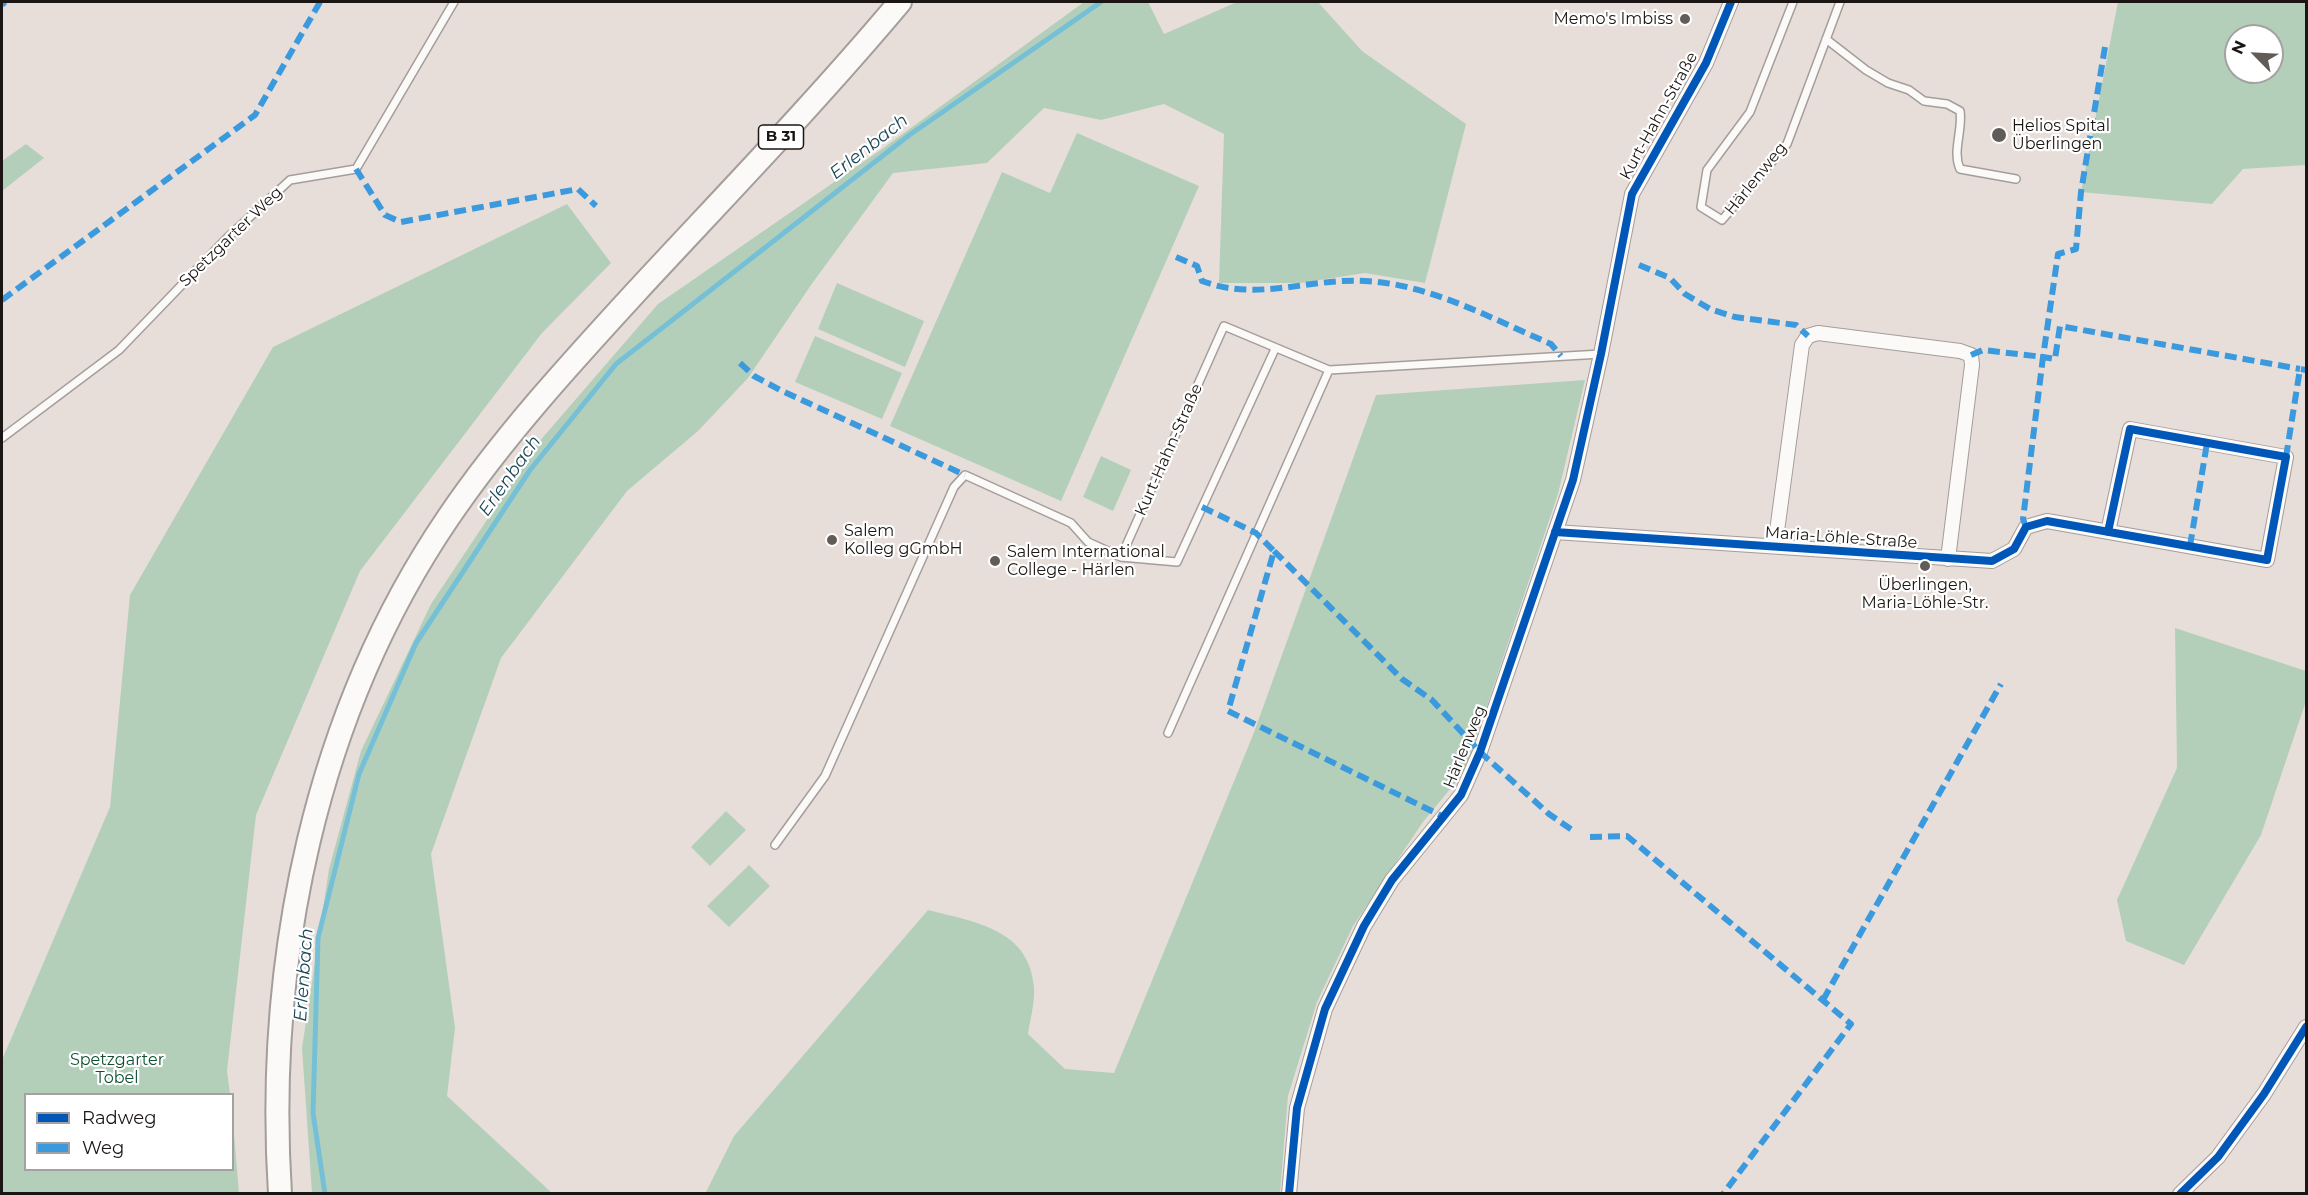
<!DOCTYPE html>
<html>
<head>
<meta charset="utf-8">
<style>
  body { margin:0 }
  #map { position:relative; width:2308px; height:1195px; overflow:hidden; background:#e7deda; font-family:Montserrat,sans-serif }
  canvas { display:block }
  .frame { position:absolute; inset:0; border:3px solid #1b1613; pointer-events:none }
  .legend { position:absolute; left:24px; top:1093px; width:210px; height:78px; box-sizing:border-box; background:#fff; border:2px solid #a4a2a1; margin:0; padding:8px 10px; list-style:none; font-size:18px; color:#1b1613 }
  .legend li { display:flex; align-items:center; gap:12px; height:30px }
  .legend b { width:30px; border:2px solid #a4a2a1 }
  .north { position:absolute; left:2224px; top:24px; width:60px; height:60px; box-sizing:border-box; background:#fff; border:2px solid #a4a2a1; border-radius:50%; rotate:294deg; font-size:16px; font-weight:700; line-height:24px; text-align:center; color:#1b1613 }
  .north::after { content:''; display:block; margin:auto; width:21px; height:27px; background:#625c59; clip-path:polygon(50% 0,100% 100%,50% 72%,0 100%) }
</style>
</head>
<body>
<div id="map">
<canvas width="2308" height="1195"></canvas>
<div class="frame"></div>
<ul class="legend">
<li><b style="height:8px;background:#0057b8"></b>Radweg</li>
<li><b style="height:8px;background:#3b9ade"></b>Weg</li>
</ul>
<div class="north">N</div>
</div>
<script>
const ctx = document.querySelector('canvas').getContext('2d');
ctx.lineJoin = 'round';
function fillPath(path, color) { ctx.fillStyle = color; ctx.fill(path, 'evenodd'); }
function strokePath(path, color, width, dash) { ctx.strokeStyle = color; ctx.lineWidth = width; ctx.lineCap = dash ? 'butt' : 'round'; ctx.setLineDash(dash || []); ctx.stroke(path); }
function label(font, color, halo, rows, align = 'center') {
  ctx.font = font + ' Montserrat,sans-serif'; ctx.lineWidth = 4.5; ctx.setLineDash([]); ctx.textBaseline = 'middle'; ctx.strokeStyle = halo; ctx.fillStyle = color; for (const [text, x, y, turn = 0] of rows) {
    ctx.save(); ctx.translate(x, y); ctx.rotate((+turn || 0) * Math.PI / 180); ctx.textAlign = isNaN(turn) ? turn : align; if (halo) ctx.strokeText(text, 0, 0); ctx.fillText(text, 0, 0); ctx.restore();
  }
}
fillPath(new Path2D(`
  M 1084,2 L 1148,2 L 1164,34 L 1237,2 L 1318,2 L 1362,51 L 1466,124 L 1425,283 L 1365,273 L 1300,283 L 1219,283 L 1224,134 L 1164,104 L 1101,120 L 1044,108 L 987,163 L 893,173 L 811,285 L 748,378 L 698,431 L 627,491 L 501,658 L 431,854 L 455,1028 L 447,1096 L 552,1193 L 312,1193 L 302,1048 L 329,869 L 361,751 L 431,604 L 538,443 L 658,304 L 882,149 Z
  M 2118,2 L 2306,2 L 2306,165 L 2243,169 L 2212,204 L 2081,192 ZM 2236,36 L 2272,36 L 2272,72 L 2236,72 Z
  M 1077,133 L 1199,186 L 1061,501 L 890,426 L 1002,172 L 1050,193 Z
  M 26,144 L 44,158 L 2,191 L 2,161 Z
  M 567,204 L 611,263 L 542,333 L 360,571 L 256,815 L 227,1071 L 230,1094 L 26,1094 L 26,1170 L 232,1170 L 233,1123 L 239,1193 L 2,1193 L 2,1060 L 110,807 L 130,595 L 273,347 Z
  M 837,283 L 924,321 L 905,367 L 818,329 Z
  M 815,336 L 902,373 L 882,419 L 795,382 Z
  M 1585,380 L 1558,494 L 1465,771 L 1423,822 L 1353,926 L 1317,1002 L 1288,1096 L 1280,1193 L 705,1194 L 734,1136 L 928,910 C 975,922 1030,929 1034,988 C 1035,1003 1030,1020 1028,1034 L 1065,1069 L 1114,1073 L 1253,735 L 1376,395 Z
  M 1101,456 L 1131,470 L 1113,511 L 1083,497 Z
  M 2175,628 L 2306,671 L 2306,701 L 2261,835 L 2184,965 L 2126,941 L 2117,900 L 2177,768 Z
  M 726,811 L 746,830 L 710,866 L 691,847 Z
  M 749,865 L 770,886 L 729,927 L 707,906 Z`), '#b3cfba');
strokePath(new Path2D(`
  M 325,1194 L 313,1113 L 318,938 L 359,774 L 416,643 L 530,470 L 616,364 L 908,136 L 1101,2`), '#76c0d7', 5);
const lane = new Path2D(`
  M 1793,2 L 1750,112 L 1707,170 L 1701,207 L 1722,220 L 1787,144 L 1840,2
  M 1826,39 L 1866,70 L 1888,83 L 1909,90 L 1924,101 L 1947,104 L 1960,111 C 1963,130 1952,151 1960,169 L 2016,179
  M 2,438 L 119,350 L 227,238 L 290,180 L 356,169 L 454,2
  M 1121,557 L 1224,326 L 1329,370 L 1601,354
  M 1168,733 L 1329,370
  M 775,845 L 825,776 L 954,487 L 965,475 L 1071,523 L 1088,542 L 1121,557 L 1177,562 L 1275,349`);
const street = new Path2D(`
  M 1555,532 L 1992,561 L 2014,549 L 2026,527 L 2047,521 L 2064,524 L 2267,560 L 2286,457 L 2130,429 L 2108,532
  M 1775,546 L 1802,345 L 1808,336 L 1818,333 L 1960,351 L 1971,355 L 1972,365 L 1948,559
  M 1289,1194 L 1297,1108 L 1325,1009 L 1364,926 L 1392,880 L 1461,795 L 1480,752 L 1573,480 L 1601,354 L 1632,194 L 1706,63 L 1731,2
  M 2180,1194 L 2218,1157 L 2264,1094 L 2306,1027`);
const primary = new Path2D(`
  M 280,1194 C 265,960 315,714 448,518 C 503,437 569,365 636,292 C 725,196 816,102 900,2`);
strokePath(lane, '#a49d9a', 10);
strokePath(street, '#a49d9a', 16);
strokePath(primary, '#a49d9a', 26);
strokePath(lane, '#fbfaf9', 7);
strokePath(street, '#fbfaf9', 14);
strokePath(primary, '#fbfaf9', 22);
strokePath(new Path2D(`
  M 2,5 L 5,2
  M 2105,47 L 2081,192 L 2076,249 L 2058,254 L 2043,357 L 2055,359 L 2060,326 L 2300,369
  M 356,169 L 385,215 L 401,222 L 578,189 L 596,206
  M 1176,257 L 1197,266 L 1202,281 C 1258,302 1308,278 1365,281 C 1430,284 1492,319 1551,344 L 1561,356
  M 1639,265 L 1670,278 L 1685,294 L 1710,309 L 1735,317 L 1796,325 L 1808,336
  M 2,300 L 255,115 L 320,2
  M 1971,355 L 1983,350 L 2043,357 L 2023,519 L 2026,527
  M 740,363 L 754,376 L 780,390 L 965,475
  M 2286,457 L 2300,369 L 2306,370
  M 1202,507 L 1256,533 L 1274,551 L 1228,711 L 1444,817
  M 2190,546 L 2207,443
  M 1274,551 L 1402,679 L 1432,700 L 1480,752 L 1549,814 L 1572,830
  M 1590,837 L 1627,836 L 1851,1024 L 1723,1194
  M 1823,1000 L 2001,684`), '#3b9ade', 6, [12, 6]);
strokePath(new Path2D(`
  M 1555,532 L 1992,561 L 2014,549 L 2026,527 L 2047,521 L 2064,524 L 2267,560 L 2286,457 L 2130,429 L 2108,532
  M 1289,1194 L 1297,1108 L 1325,1009 L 1364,926 L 1392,880 L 1461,795 L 1480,752 L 1573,480 L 1601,354 L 1632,194 L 1706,63 L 1731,2
  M 2180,1194 L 2218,1157 L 2264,1094 L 2306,1027`), '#0057b8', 8);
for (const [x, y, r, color] of [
  [1685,19,6,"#625c59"],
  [1999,135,8,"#625c59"],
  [832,540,6,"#625c59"],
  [995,561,6,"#625c59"],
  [1925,566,6,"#625c59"]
]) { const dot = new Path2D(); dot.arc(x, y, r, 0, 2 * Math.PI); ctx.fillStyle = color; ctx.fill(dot); strokePath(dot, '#fff', 2); }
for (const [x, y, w] of [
  [781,137,45]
]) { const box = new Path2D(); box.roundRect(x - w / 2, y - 12, w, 24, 4.5); ctx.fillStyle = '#fff'; ctx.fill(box); strokePath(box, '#1b1613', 1.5); }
label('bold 15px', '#1b1613', null, [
  ["B 31",781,137]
]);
label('16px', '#1b1613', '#fff', [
  ["Memo's Imbiss",1673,19,"right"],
  ["Helios Spital",2012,126],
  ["Überlingen",2012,144],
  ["Salem",844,531],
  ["Kolleg gGmbH",844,549],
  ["Salem International",1007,552],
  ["College - Härlen",1007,570],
  ["Überlingen,",1925,585,"center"],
  ["Maria-Löhle-Str.",1925,603,"center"]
], 'left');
label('16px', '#1b1613', '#fff', [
  ["Kurt-Hahn-Straße",1659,116,-61],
  ["Härlenweg",1756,179,-51],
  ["Spetzgarter Weg",231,237,-44],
  ["Kurt-Hahn-Straße",1169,450,-66],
  ["Maria-Löhle-Straße",1841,538,4],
  ["Härlenweg",1465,747,-68]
]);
label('16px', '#0f5132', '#fff', [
  ["Spetzgarter",117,1060],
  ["Tobel",117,1078]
]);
label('italic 18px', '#1a4857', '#fff', [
  ["Erlenbach",869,147,-38],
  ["Erlenbach",510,476,-55],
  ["Erlenbach",304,975,-86]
]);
</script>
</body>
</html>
